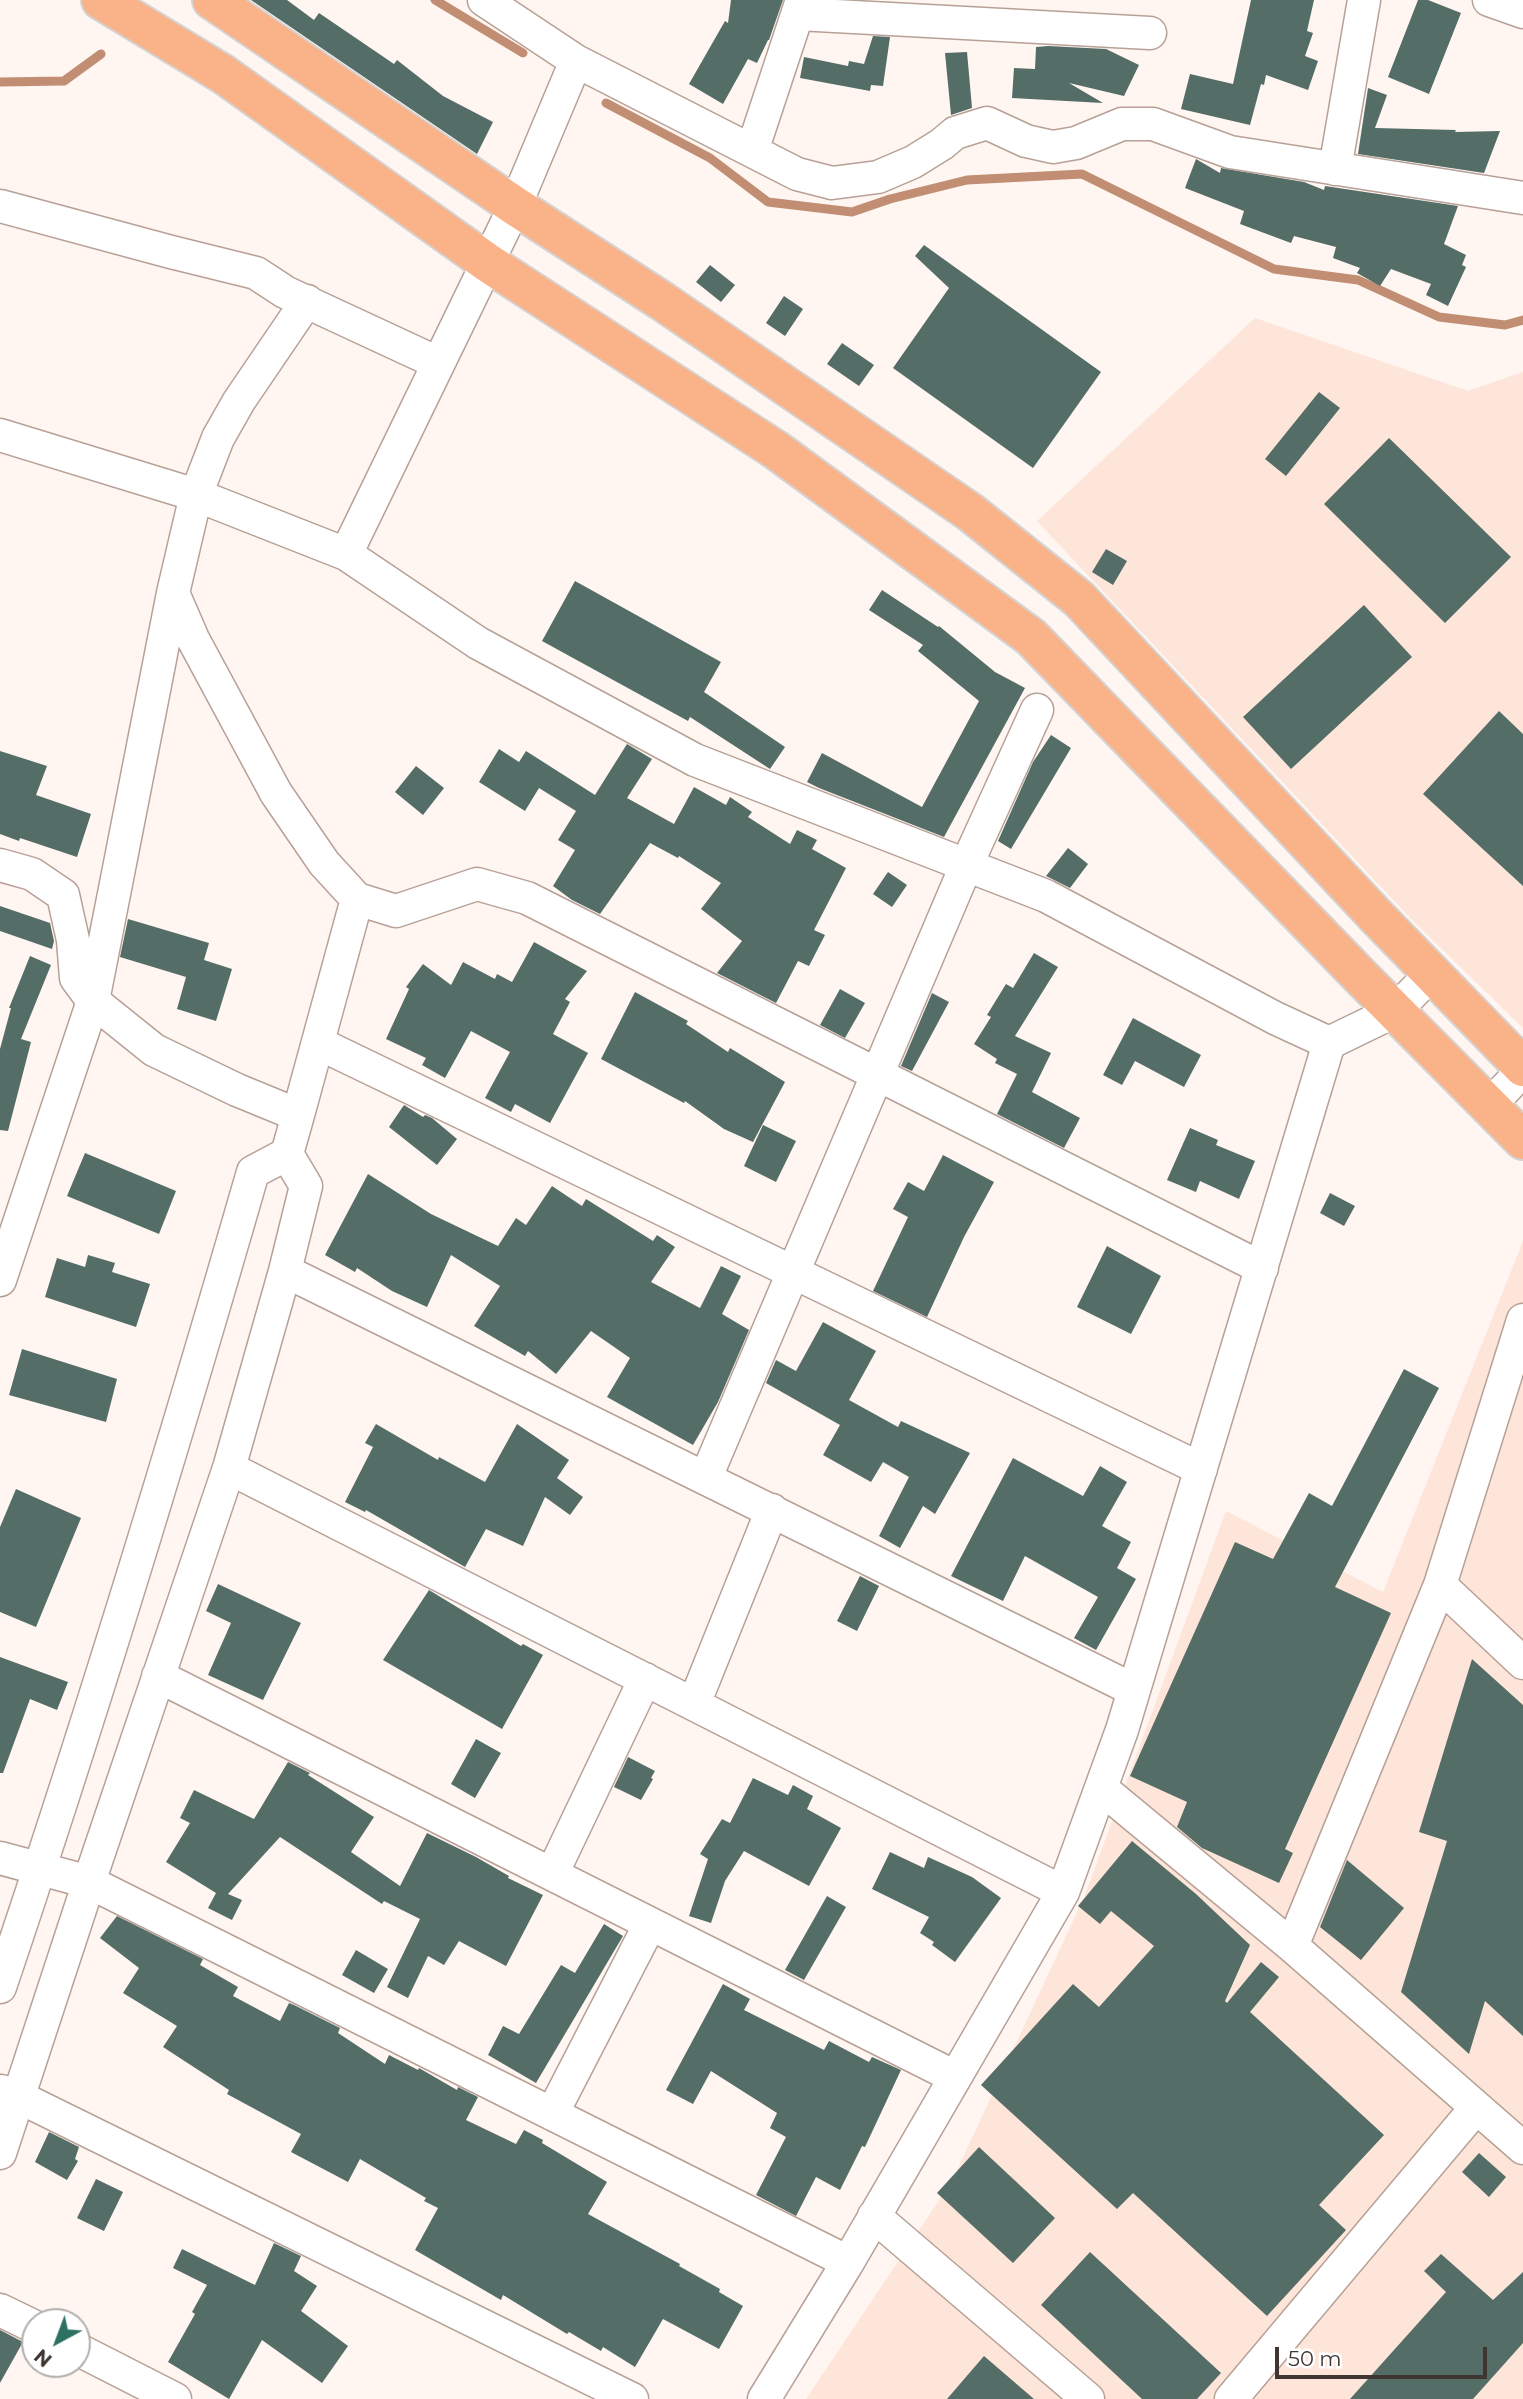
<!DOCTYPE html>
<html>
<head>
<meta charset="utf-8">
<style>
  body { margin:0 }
  #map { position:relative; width:1523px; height:2399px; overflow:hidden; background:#fff5f1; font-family:Montserrat,sans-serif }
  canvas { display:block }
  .north { position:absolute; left:21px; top:2308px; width:70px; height:70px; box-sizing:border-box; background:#fff; border:2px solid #b2afad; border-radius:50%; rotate:221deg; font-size:19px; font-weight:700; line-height:28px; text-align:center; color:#3f3632 }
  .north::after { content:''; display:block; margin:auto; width:24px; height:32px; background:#2e7163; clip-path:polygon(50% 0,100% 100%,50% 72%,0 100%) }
  .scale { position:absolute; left:1275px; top:2347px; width:212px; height:32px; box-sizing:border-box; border:4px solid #3f3632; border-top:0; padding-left:9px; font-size:21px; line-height:24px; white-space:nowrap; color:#3f3632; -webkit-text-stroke:5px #fff; paint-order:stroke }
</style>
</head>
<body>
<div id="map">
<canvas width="1523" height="2399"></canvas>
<div class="north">N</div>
<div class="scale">50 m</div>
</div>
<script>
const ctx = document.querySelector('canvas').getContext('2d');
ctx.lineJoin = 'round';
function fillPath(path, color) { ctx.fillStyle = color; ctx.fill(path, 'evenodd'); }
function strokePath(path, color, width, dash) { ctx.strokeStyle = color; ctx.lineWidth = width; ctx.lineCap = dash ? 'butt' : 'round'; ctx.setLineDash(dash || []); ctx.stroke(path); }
fillPath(new Path2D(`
  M 1255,318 L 1468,391 L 1523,372 L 1523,1028 L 1413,921 L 1037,521 Z
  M 1523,1241 L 1523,2399 L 806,2399 L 952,2181 L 1085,1895 L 1226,1511 L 1383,1592 Z`), '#fee5d9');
strokePath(new Path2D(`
  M 435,0 L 523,53
  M 0,82 L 64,81 L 101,54
  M 606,103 L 710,158 L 768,202 L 852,212 L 890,199 L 967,180 L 1082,174 L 1274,269 L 1358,280 L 1439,317 L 1505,325 L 1523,320`), '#c18e74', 9);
fillPath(new Path2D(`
  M 251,0 L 287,0 L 314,20 L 319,13 L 394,64 L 397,60 L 443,96 L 493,122 L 477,154 Z
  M 731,0 L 783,0 L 769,40 L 768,40 L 757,63 L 748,59 L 723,104 L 689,84 L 725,21 L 728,23 Z
  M 1251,0 L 1314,0 L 1307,31 L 1313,33 L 1305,56 L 1318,61 L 1308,90 L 1266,75 L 1264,85 L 1261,84 L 1250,125 L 1181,109 L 1190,74 L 1233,84 Z
  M 1418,0 L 1428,0 L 1461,13 L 1429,94 L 1388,77 Z
  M 873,36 L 890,37 L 883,86 L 871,85 L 870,91 L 800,78 L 804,57 L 848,66 L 849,61 L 864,64 Z
  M 1048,46 L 1106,49 L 1139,65 L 1124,96 L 1069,83 L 1103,103 L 1012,98 L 1014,68 L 1035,69 L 1036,47 Z
  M 967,52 L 972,108 L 951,115 L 945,53 Z
  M 1368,88 L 1387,95 L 1375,128 L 1456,130 L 1455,132 L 1500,131 L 1484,173 L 1358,154 Z
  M 1196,159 L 1220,173 L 1221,168 L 1304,182 L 1324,190 L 1325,186 L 1458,206 L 1444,244 L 1466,255 L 1462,265 L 1466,267 L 1448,306 L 1426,295 L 1431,284 L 1391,269 L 1380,286 L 1357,273 L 1360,268 L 1333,258 L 1336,247 L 1294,236 L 1291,243 L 1240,224 L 1244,211 L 1185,188 Z
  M 924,245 L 1101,372 L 1033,468 L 893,368 L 949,288 L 915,256 Z
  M 710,265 L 735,285 L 721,302 L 696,282 Z
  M 784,296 L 803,309 L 785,336 L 766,323 Z
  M 842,343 L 874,365 L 859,386 L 827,364 Z
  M 1319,392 L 1340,408 L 1286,476 L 1265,459 Z
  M 1389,438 L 1511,557 L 1445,623 L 1324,504 Z
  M 1106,549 L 1127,561 L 1113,585 L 1092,572 Z
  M 575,581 L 721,662 L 704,692 L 785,747 L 770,769 L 690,717 L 688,721 L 542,641 Z
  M 882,590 L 938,627 L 939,626 L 995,672 L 1025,688 L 944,837 L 819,788 L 807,782 L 822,753 L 922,807 L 979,701 L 918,651 L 923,645 L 869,610 Z
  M 1364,605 L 1412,657 L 1291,769 L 1243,717 Z
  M 1499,711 L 1523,734 L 1523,886 L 1423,794 Z
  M 1051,735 L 1071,748 L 1011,849 L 998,841 L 1033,762 Z
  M 627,744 L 652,759 L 627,798 L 674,824 L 694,787 L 726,805 L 730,797 L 752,812 L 748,817 L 790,844 L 797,830 L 817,840 L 812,849 L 846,868 L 814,930 L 825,935 L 809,966 L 798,961 L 776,1003 L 717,973 L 742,941 L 701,909 L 721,883 L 679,856 L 678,858 L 650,843 L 600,914 L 572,900 L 553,886 L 575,850 L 558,840 L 576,811 L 539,788 L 525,811 L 479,782 L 499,749 L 519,762 L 526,751 L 595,795 Z
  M 0,751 L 47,766 L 36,795 L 91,814 L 77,857 L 20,838 L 19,841 L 0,834 Z
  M 416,766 L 444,788 L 423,815 L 395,792 Z
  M 1068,848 L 1088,864 L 1070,888 L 1046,876 Z
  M 888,872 L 907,885 L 892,907 L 873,894 Z
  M 0,906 L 50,923 L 54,941 L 52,949 L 0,931 Z
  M 128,919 L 209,943 L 204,960 L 232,969 L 216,1021 L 177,1009 L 186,977 L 120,957 Z
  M 534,942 L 587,971 L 565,999 L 570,1002 L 553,1034 L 588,1053 L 550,1123 L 515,1104 L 511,1112 L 485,1098 L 510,1052 L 471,1031 L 445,1078 L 422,1065 L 426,1058 L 386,1039 L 409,989 L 406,987 L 423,964 L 451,985 L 463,962 L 495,979 L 497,974 L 512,982 Z
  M 1034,953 L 1058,967 L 1015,1036 L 1051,1053 L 1032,1092 L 1080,1118 L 1064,1148 L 997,1114 L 1017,1074 L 995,1063 L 997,1059 L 974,1044 L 991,1017 L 987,1015 L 1006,984 L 1013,988 Z
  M 30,956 L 51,965 L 21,1039 L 31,1042 L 8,1131 L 0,1130 L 0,1049 L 11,1008 L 9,1008 Z
  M 840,989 L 865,1003 L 845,1038 L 820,1025 Z
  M 635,992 L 688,1021 L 686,1024 L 728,1052 L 730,1048 L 785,1082 L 753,1142 L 724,1129 L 685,1101 L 684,1103 L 601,1059 Z
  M 932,993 L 949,1002 L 912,1071 L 901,1066 Z
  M 1133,1018 L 1201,1055 L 1184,1087 L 1135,1061 L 1122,1085 L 1103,1075 Z
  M 404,1105 L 423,1117 L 425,1115 L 432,1118 L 457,1139 L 437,1165 L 389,1127 Z
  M 763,1125 L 796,1141 L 776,1182 L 744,1166 Z
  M 1190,1128 L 1218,1140 L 1216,1145 L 1255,1161 L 1239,1199 L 1200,1181 L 1196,1192 L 1167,1180 Z
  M 85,1153 L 176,1191 L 159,1234 L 67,1196 Z
  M 943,1155 L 994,1182 L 964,1237 L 927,1317 L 873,1291 L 908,1217 L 893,1209 L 908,1182 L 924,1191 Z
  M 368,1174 L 431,1214 L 498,1246 L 516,1218 L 526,1225 L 552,1186 L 582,1206 L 586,1199 L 653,1241 L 657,1235 L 675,1247 L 651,1282 L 700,1308 L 721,1266 L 741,1276 L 722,1314 L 749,1330 L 718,1402 L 693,1445 L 607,1397 L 630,1358 L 591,1331 L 556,1374 L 528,1351 L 525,1356 L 474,1326 L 500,1286 L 451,1255 L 427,1307 L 392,1291 L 357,1268 L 355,1272 L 325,1255 Z
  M 1330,1193 L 1355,1206 L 1344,1226 L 1320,1213 Z
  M 1107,1246 L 1161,1276 L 1131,1334 L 1077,1307 Z
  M 88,1255 L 115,1263 L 112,1272 L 150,1284 L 136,1327 L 45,1297 L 57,1258 L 85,1267 Z
  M 823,1322 L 876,1351 L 849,1400 L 898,1427 L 901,1421 L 970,1453 L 935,1514 L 923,1506 L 900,1548 L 879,1536 L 909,1477 L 883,1462 L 871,1482 L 823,1455 L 840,1425 L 766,1383 L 776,1360 L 796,1371 Z
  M 22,1349 L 117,1379 L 106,1422 L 9,1395 Z
  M 1404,1369 L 1439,1388 L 1335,1587 L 1391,1613 L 1285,1849 L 1293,1853 L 1279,1883 L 1202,1848 L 1177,1827 L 1187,1802 L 1130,1776 L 1235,1542 L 1273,1559 L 1309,1493 L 1332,1506 Z
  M 376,1424 L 438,1460 L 439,1457 L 485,1482 L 517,1424 L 569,1460 L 557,1478 L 583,1497 L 570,1515 L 545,1497 L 523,1546 L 486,1529 L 465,1567 L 366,1510 L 365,1512 L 345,1502 L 373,1447 L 365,1443 Z
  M 1013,1458 L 1083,1496 L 1100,1466 L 1127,1482 L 1102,1526 L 1131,1542 L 1117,1568 L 1136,1579 L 1096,1650 L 1074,1638 L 1098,1597 L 1025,1556 L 1003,1601 L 951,1576 Z
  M 16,1489 L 81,1518 L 36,1627 L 0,1612 L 0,1527 Z
  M 860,1576 L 879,1586 L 857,1631 L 837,1621 Z
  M 218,1584 L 301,1623 L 263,1700 L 208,1675 L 231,1623 L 206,1611 Z
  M 429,1590 L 521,1646 L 523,1644 L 543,1655 L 502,1729 L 383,1660 Z
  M 0,1657 L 68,1682 L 57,1710 L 30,1699 L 3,1773 L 0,1773 Z
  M 1472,1659 L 1523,1705 L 1523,2036 L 1485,2001 L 1469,2054 L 1401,1992 L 1447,1841 L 1419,1832 Z
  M 476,1739 L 501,1753 L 475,1798 L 451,1784 Z
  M 628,1757 L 655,1771 L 651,1778 L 653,1779 L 641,1800 L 614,1787 Z
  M 288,1762 L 310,1773 L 308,1775 L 374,1817 L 351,1852 L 400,1886 L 427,1833 L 476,1857 L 509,1876 L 508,1878 L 543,1895 L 506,1966 L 459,1941 L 444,1965 L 428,1956 L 408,1998 L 387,1987 L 420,1919 L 384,1901 L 382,1904 L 280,1837 L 228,1894 L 242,1900 L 232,1920 L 208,1908 L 216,1893 L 166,1862 L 190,1823 L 180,1818 L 194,1790 L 254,1819 Z
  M 753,1778 L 788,1795 L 793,1785 L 813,1796 L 807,1809 L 841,1828 L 809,1886 L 744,1851 L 725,1881 L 711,1923 L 689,1916 L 708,1859 L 700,1854 L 722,1819 L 730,1823 Z
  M 1132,1841 L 1196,1894 L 1250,1945 L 1225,2001 L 1227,2003 L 1261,1962 L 1279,1977 L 1250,2012 L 1384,2135 L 1319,2205 L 1346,2230 L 1267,2316 L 1133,2193 L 1117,2209 L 981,2085 L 1073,1984 L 1099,2007 L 1154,1946 L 1111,1911 L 1100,1924 L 1078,1906 Z
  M 890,1852 L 924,1868 L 928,1857 L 972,1877 L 1001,1898 L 955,1962 L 932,1945 L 934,1942 L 920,1933 L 929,1917 L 872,1889 Z
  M 1347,1860 L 1404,1908 L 1361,1960 L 1320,1927 Z
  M 827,1896 L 846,1907 L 804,1980 L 785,1970 Z
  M 117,1916 L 203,1959 L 200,1965 L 238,1987 L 233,1996 L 280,2021 L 289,2003 L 294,2005 L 340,2028 L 338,2033 L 385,2064 L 389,2055 L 418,2070 L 419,2068 L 457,2090 L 458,2087 L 478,2097 L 466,2120 L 516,2144 L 524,2130 L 543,2140 L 542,2143 L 607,2182 L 588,2214 L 680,2264 L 679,2266 L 720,2289 L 719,2292 L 743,2306 L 719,2349 L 663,2319 L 635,2367 L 603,2347 L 601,2351 L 569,2332 L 567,2334 L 503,2295 L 501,2300 L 415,2250 L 438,2208 L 424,2201 L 426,2198 L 360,2159 L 348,2182 L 291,2152 L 301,2134 L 227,2094 L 229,2090 L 163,2047 L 177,2026 L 123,1993 L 139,1968 L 100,1938 Z
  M 604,1924 L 623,1936 L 536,2083 L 488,2055 L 503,2026 L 519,2034 L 561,1965 L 575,1973 Z
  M 356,1950 L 388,1969 L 374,1993 L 342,1975 Z
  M 723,1984 L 750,1999 L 744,2010 L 824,2050 L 829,2041 L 869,2062 L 872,2057 L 901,2070 L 865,2147 L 862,2146 L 840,2190 L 816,2177 L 796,2216 L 756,2195 L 786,2137 L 770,2128 L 777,2113 L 711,2071 L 693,2104 L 666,2090 Z
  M 49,2132 L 79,2147 L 75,2159 L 78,2161 L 67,2180 L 35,2162 Z
  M 979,2147 L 1055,2218 L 1013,2263 L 937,2193 Z
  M 1479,2153 L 1506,2177 L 1489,2197 L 1462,2172 Z
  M 96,2179 L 123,2192 L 104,2231 L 77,2218 Z
  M 274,2243 L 301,2256 L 294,2271 L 317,2286 L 301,2311 L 348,2346 L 322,2383 L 262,2340 L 229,2399 L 168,2362 L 195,2314 L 192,2312 L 207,2285 L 173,2268 L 182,2249 L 255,2285 Z
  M 1090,2252 L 1221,2373 L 1197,2399 L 1142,2399 L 1041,2305 Z
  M 1441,2254 L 1493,2300 L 1523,2272 L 1523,2343 L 1473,2399 L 1350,2399 L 1446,2292 L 1424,2271 Z
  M 0,2330 L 23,2342 L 0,2383 Z
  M 984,2356 L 1034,2399 L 947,2399 Z`), '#556d67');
const minor = new Path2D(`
  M 484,0 L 576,61 L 797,174 L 832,183 L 878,177 L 913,162 L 942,144 L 955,133 L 987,123 L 1026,141 L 1053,147 L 1076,143 L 1122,124 L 1153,124 L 1230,152 L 1523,198
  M 1489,0 L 1523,12
  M 798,14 L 1150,33
  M 752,151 L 802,0
  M 1335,169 L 1364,0
  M 0,206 L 171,252 L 256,273 L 285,292 L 438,363
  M 0,435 L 196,495 L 346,554 L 478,643 L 695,760 L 1046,896 L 1275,1018 L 1329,1043
  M 346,554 L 515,206 L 576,61
  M 173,593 L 193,639 L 276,793 L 324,863 L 357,899 L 396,911 L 477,884 L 527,898 L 1262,1268
  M 0,865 L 32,874 L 63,895 L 73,940 L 76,978 L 93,1001 L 154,1050 L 237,1090 L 298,1115 L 287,1154 L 253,1172 C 174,1446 91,1718 0,1987
  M 318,1043 L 1201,1469
  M 1489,1106 L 1523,1070
  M 298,1115 L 357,899
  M 285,1271 L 1134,1690
  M 0,1280 L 93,1001 L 173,593 L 196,495 L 218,438 L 239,401 L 307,301
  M 229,1468 L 1063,1892
  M 706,1477 L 966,866 L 1037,710
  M 1440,1585 L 1523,1663
  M 158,1676 L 955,2077
  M 694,1704 L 772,1510
  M 1101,1788 L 1292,1946 L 1523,2148
  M 0,1858 L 89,1882 L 848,2262
  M 552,1874 L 645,1679
  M 1292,1946 L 1440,1585 L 1523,1320
  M 1,2091 L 19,2097 L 632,2399
  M 552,2114 L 650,1924
  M 0,2153 L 89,1882 L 229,1468 L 285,1271 L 306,1186 L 287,1154
  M 874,2216 L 1088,2399
  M 0,2310 L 35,2327
  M 77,2349 L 175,2399
  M 764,2399 L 848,2262 L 1063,1892 L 1122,1730 L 1329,1043 L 1395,1011 L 1432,973
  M 1231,2399 L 1475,2109`);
const major = new Path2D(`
  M 101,0 L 223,74 L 488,263 L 776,450 L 1031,637 L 1360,976 L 1523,1140
  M 212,0 L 515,206 L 662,301 L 970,512 L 1079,599 L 1375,915 L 1523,1067`);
strokePath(minor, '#b7a197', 35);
strokePath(major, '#d5d3d2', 42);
strokePath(minor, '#fff', 32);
strokePath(major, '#fab289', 38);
</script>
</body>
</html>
